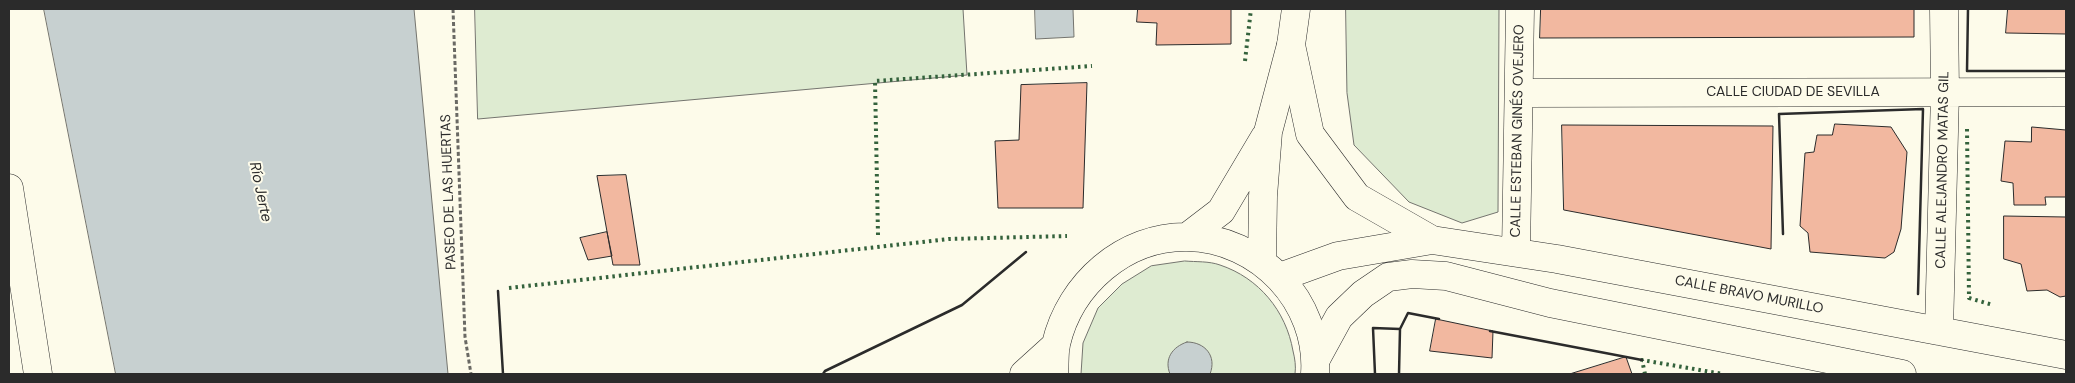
<!DOCTYPE html>
<html>
<head>
<meta charset="utf-8">
<style>
  body { margin:0 }
  #map { position:relative; width:2075px; height:383px; overflow:hidden; background:#fdfbea; font-family:"DM Sans",sans-serif }
  canvas { display:block }
  .frame { position:absolute; inset:0; border:10px solid #2b2b2b; pointer-events:none }
</style>
</head>
<body>
<div id="map">
<canvas width="2075" height="383"></canvas>
<div class="frame"></div>
</div>
<script>
const ctx = document.querySelector('canvas').getContext('2d');
ctx.lineJoin = 'round';
function fillPath(path, color) { ctx.fillStyle = color; ctx.fill(path, 'evenodd'); }
function strokePath(path, color, width, dash) { ctx.strokeStyle = color; ctx.lineWidth = width; ctx.lineCap = dash ? 'butt' : 'round'; ctx.setLineDash(dash || []); ctx.stroke(path); }
function label(font, color, halo, rows, align = 'center') {
  ctx.font = font + ' "DM Sans",sans-serif'; ctx.lineWidth = 4; ctx.setLineDash([]); ctx.textBaseline = 'middle'; ctx.strokeStyle = halo; ctx.fillStyle = color; for (const [text, x, y, turn = 0] of rows) {
    ctx.save(); ctx.translate(x, y); ctx.rotate((+turn || 0) * Math.PI / 180); ctx.textAlign = isNaN(turn) ? turn : align; if (halo) ctx.strokeText(text, 0, 0); ctx.fillText(text, 0, 0); ctx.restore();
  }
}
const green = new Path2D(`
  M 475,9 L 963,9 L 967,75 L 478,119 Z
  M 1346,9 L 1499,9 L 1498,212 L 1462,223 L 1409,202 L 1354,145 L 1347,93 Z
  M 1185,261 C 1196,262 1209,261 1220,265 C 1259,278 1286,311 1293,351 C 1295,359 1296,366 1295,374 L 1081,374 L 1083,343 L 1098,308 L 1122,284 L 1151,266 Z`);
fillPath(green, '#deebd1');
strokePath(green, '#74746e', 1);
const water = new Path2D(`
  M 44,9 L 414,9 L 448,374 L 116,374 Z
  M 1035,9 L 1073,9 L 1074,37 L 1036,39 Z
  M 1187,342 C 1205,342 1217,356 1210,374 L 1170,374 C 1164,359 1172,347 1187,342 Z`);
fillPath(water, '#c7d0d0');
strokePath(water, '#74746e', 1);
const building = new Path2D(`
  M 1138,9 L 1231,9 L 1231,44 L 1156,45 L 1157,23 L 1137,22 Z
  M 1541,9 L 1914,9 L 1914,37 L 1540,38 Z
  M 2008,9 L 2066,9 L 2066,34 L 2006,33 Z
  M 1087,83 L 1083,208 L 998,208 L 995,141 L 1019,140 L 1021,85 Z
  M 1835,124 L 1891,127 L 1907,152 L 1901,229 L 1894,252 L 1885,258 L 1810,252 L 1808,233 L 1800,226 L 1805,153 L 1814,152 L 1817,135 L 1832,135 Z
  M 1562,125 L 1773,126 L 1771,249 L 1564,210 Z
  M 2032,127 L 2066,130 L 2066,197 L 2045,197 L 2046,205 L 2014,205 L 2013,183 L 2001,181 L 2005,141 L 2031,142 Z
  M 626,175 L 640,265 L 613,265 L 597,176 Z
  M 2004,216 L 2066,217 L 2066,296 L 2060,297 L 2047,290 L 2027,291 L 2021,264 L 2004,259 Z
  M 607,232 L 612,256 L 588,260 L 580,238 Z
  M 1436,319 L 1493,331 L 1492,358 L 1430,351 Z
  M 1626,357 L 1632,374 L 1570,374 Z`);
fillPath(building, '#f2b8a0');
strokePath(building, '#2b2b2b', 1);
const minor = new Path2D(`
  M 1291,45 L 1310,134 L 1357,197 L 1432,240
  M 1519,93 L 2066,92
  M 9,188 L 38,374
  M 1516,252 L 1520,9
  M 1280,277 L 1338,256 L 1432,240 L 1557,259 L 2066,355
  M 1939,331 L 1945,92 L 1944,9
  M 1316,359 L 1339,317 L 1363,294 L 1388,277 L 1412,274 L 1446,276 L 1550,303 L 1902,374`);
const major = new Path2D(`
  M 1187,237 L 1221,211 L 1265,137
  M 1262,262 L 1263,196 L 1268,132 L 1291,45 L 1296,9
  M 1024,374 L 1056,345
  M 1054,374 C 1055,364 1054,353 1056,344 C 1070,284 1124,236 1187,237 C 1260,238 1320,302 1315,374`);
strokePath(minor, '#2b2b2b', 29);
strokePath(major, '#2b2b2b', 29);
strokePath(new Path2D(`
  M 453,9 L 465,337 L 471,374`), '#6a6964', 3, [4, 2.5]);
strokePath(minor, '#fdfbea', 28);
strokePath(major, '#fdfbea', 28);
strokePath(new Path2D(`
  M 1245,61 L 1251,9
  M 1967,129 L 1969,298 L 1993,305
  M 878,235 L 875,81 L 1092,66
  M 509,288 L 949,239 L 1067,236
  M 1645,374 L 1642,360 L 1723,374`), '#34623c', 4, [2.5, 4]);
strokePath(new Path2D(`
  M 1968,9 L 1967,71 L 2066,71
  M 1783,234 L 1779,114 L 1923,109 L 1918,294
  M 498,291 L 503,374
  M 1490,331 L 1642,360
  M 823,374 L 825,371 L 962,305 L 1026,252
  M 1375,374 L 1373,328 L 1400,329
  M 1399,374 L 1400,329 L 1408,313 L 1439,319`), '#2b2b2b', 2.5);
label('14px', '#2b2b2b', '#fdfbea', [
  ["CALLE CIUDAD DE SEVILLA",1793,92],
  ["CALLE ESTEBAN GINÉS OVEJERO",1518,131,-89],
  ["CALLE ALEJANDRO MATAS GIL",1943,170,-89],
  ["PASEO DE LAS HUERTAS",449,192,-92],
  ["CALLE BRAVO MURILLO",1749,295,11]
]);
label('italic 15px', '#2b2b2b', '#fdfbea', [
  ["Río Jerte",260,192,78]
]);
</script>
</body>
</html>
